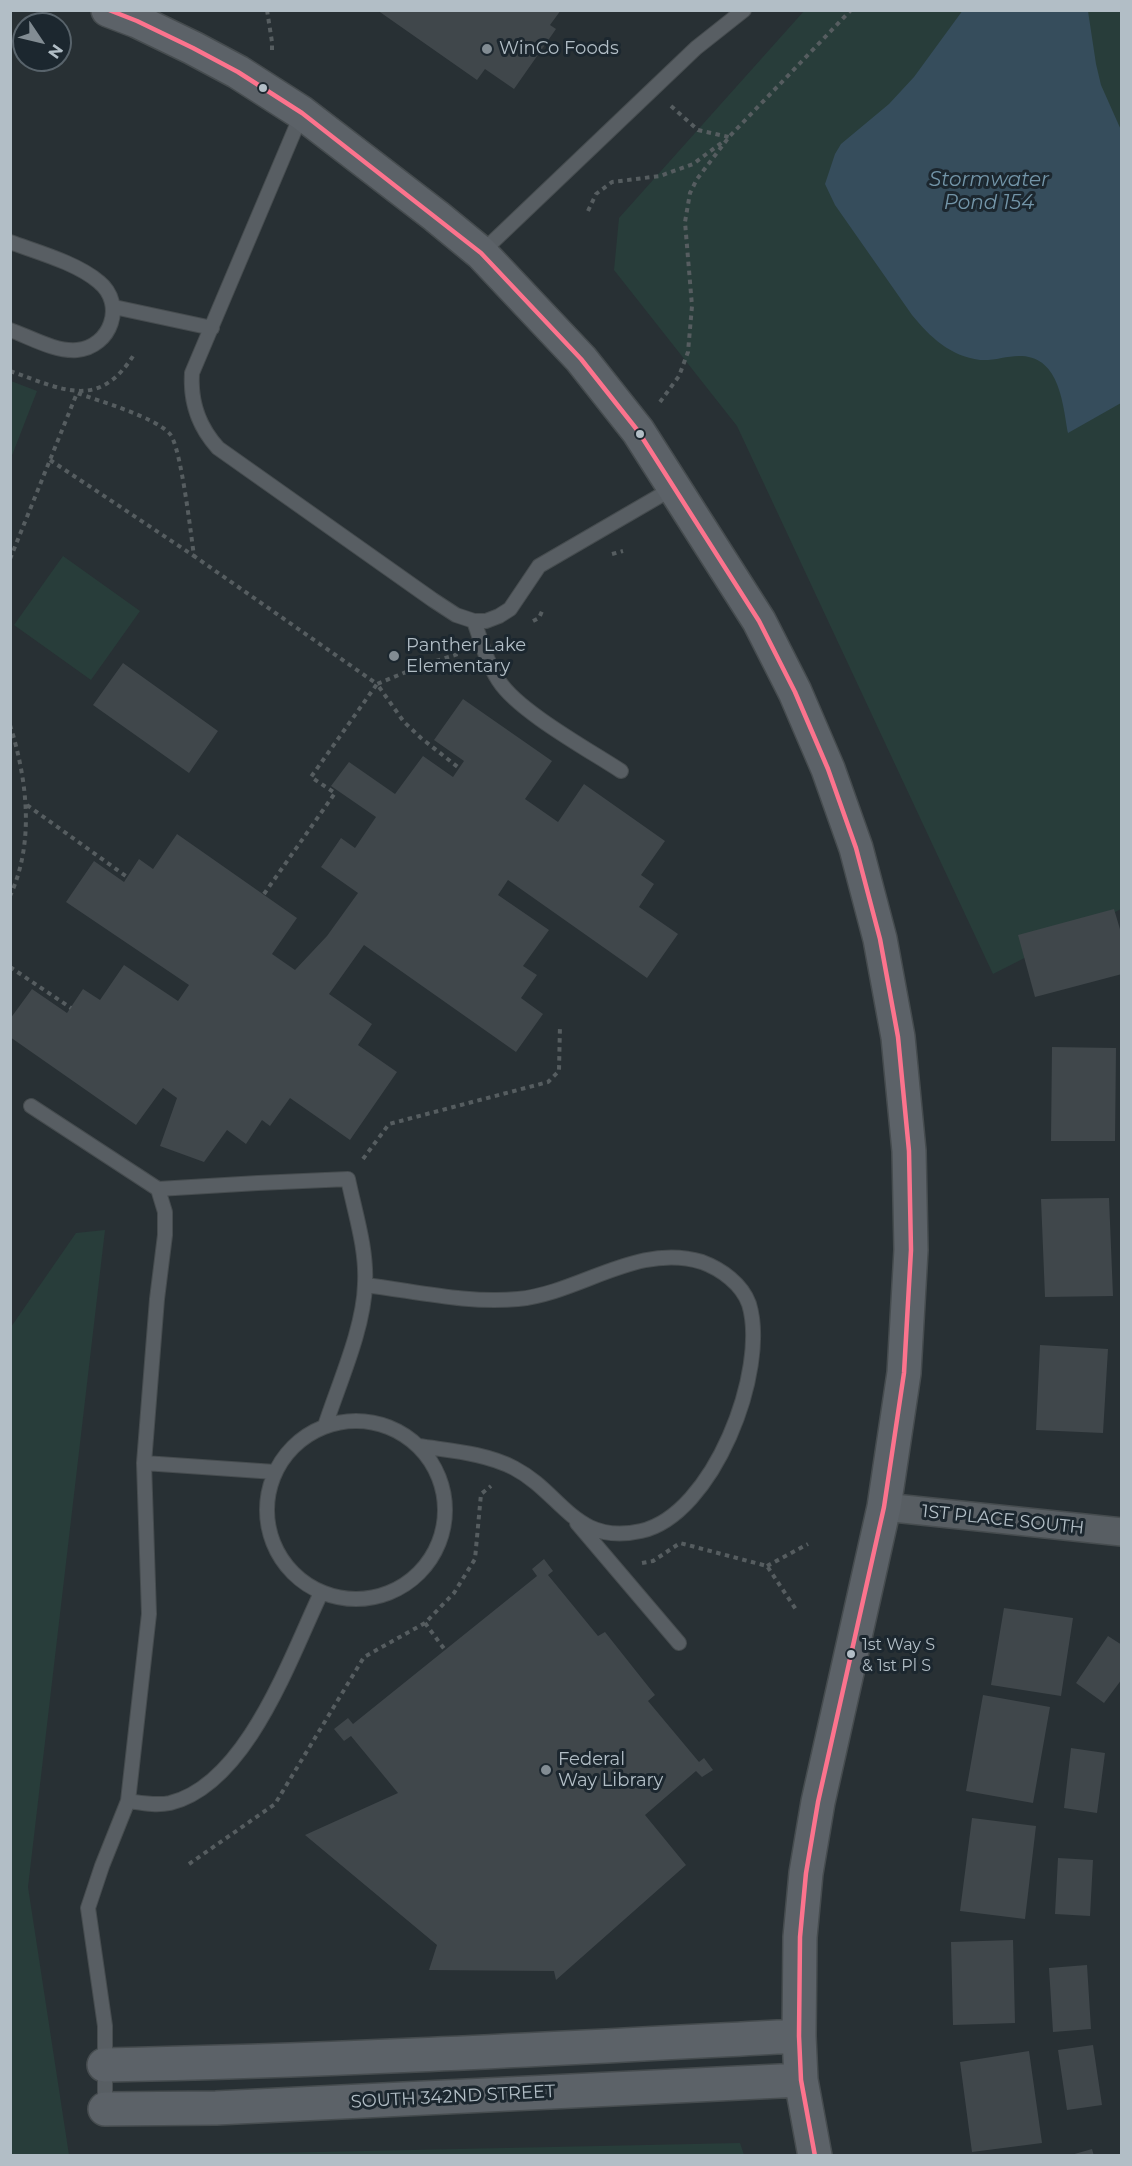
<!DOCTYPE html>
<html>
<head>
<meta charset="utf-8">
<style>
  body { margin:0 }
  #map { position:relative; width:1132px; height:2166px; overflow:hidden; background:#283034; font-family:Montserrat,sans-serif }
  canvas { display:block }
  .frame { position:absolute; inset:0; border:12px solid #b2bec6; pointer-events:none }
  .north { position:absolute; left:12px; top:12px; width:60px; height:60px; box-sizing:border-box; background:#1c272f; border:2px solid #58636b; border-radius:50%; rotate:125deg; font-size:16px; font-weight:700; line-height:24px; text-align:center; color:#b2bec6 }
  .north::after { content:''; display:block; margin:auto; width:21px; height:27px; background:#828c93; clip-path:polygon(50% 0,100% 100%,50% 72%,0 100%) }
</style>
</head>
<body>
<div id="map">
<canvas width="1132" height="2166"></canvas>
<div class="frame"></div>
<div class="north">N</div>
</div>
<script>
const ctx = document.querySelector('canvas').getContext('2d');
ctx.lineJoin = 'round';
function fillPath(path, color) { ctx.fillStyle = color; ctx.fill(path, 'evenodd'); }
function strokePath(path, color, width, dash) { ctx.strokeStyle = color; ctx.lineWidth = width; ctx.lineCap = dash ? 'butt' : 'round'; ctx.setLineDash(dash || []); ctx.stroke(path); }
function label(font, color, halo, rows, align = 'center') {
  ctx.font = font + ' Montserrat,sans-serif'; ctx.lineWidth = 6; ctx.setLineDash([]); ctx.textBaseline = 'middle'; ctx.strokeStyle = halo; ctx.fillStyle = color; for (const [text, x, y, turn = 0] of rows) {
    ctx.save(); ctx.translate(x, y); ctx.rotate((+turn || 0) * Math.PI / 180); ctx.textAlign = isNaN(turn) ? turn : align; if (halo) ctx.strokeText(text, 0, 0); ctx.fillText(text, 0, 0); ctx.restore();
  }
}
fillPath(new Path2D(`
  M 804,11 L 1121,11 L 1121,909 L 993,974 L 737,426 L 614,270 L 619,218 Z
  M 11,381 L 37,391 L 11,458 L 10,381 Z
  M 63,556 L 140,611 L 91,680 L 14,625 Z
  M 105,1230 L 28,1887 L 69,2155 L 11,2155 L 11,1327 L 76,1233 Z
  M 740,2143 L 744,2155 L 176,2155 Z`), '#283d3a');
fillPath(new Path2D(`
  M 963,10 L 1088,11 L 1096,64 L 1101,85 L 1121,130 L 1121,403 L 1068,433 C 1063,405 1060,358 1022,356 C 1008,355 995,361 980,360 C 950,356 930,337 912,315 L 835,205 L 825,184 L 835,154 L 841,144 L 889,104 L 914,77 Z`), '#364d5c');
fillPath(new Path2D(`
  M 377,10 L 561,10 L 550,25 L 556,29 L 514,89 L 485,69 L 477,80 Z
  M 123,663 L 218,731 L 189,773 L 93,705 Z
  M 463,699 L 552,761 L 525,799 L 558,822 L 584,784 L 665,841 L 641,875 L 654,884 L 639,907 L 678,934 L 647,978 L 508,880 L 498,895 L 549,930 L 523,966 L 537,975 L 521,998 L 543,1014 L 516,1052 L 364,945 L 329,994 L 372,1024 L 358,1045 L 397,1072 L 350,1140 L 290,1098 L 270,1126 L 262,1120 L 246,1144 L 227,1130 L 204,1162 L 160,1146 L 177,1098 L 163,1088 L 136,1125 L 10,1037 L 10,1019 L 32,989 L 67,1013 L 83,989 L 100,1000 L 124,965 L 178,1001 L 189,985 L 66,902 L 94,861 L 124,882 L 139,859 L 153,869 L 177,834 L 297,918 L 272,954 L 295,970 L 327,936 L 358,893 L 321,867 L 341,838 L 355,848 L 376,817 L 331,786 L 349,762 L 395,794 L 423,756 L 453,777 L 464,761 L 434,740 Z
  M 1114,909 L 1122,936 L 1122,974 L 1035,997 L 1018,935 Z
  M 1052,1047 L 1116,1048 L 1115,1141 L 1051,1141 Z
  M 1109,1198 L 1113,1296 L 1045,1297 L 1041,1199 Z
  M 1040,1345 L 1108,1349 L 1103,1433 L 1036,1430 Z
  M 544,1559 L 553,1571 L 548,1575 L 598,1636 L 605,1632 L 655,1695 L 648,1701 L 699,1762 L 704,1758 L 713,1770 L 702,1777 L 696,1771 L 645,1815 L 686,1865 L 556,1980 L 554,1971 L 429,1970 L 437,1945 L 305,1835 L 398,1793 L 351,1736 L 344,1741 L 334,1729 L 348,1718 L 353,1724 L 537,1576 L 532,1569 Z
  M 1004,1608 L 1073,1618 L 1061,1696 L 991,1685 Z
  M 1108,1636 L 1122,1645 L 1122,1679 L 1104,1703 L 1076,1683 Z
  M 983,1695 L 1050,1707 L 1033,1803 L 966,1791 Z
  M 1071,1748 L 1105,1753 L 1097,1813 L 1064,1808 Z
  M 972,1818 L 1036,1826 L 1025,1919 L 960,1911 Z
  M 1058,1858 L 1093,1860 L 1090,1916 L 1055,1914 Z
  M 1013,1940 L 1015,2023 L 953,2025 L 951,1942 Z
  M 1087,1965 L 1091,2029 L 1053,2032 L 1049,1968 Z
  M 1093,2045 L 1102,2105 L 1067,2110 L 1058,2050 Z
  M 1029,2051 L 1042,2143 L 972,2152 L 960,2062 Z
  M 1092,2149 L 1094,2156 L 1071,2156 L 1071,2155 Z`), '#40474b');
const lane = new Path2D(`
  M 302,113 L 192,373 C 190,402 198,426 218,448 L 433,600 L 456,615 L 474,621 L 486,621 L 499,616 L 510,609 L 539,566 L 675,487
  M 10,242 C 37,252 77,263 99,282 C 126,304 111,347 77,350 C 55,352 30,337 10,330
  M 481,253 L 696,48 L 744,10
  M 114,307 L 212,328
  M 474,621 C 481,641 487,663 499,681 C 518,711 589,750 621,771
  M 31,1106 L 158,1189 L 165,1212 L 165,1235 L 157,1299 L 144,1463 L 149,1614 L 128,1801 L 102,1866 L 88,1908 L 105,2026 L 105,2109
  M 158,1189 L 258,1183 L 348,1179 C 355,1213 367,1249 365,1284 C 364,1328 339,1383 325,1426
  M 365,1285 C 415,1291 468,1304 518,1299 C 580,1293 638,1242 702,1262 C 721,1269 742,1284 749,1304 C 769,1370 713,1515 641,1531 C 575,1546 562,1493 514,1468 C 485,1453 451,1451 419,1446
  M267 1510a89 89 0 1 1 178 0a89 89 0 1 1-178 0Z
  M 144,1463 L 275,1472
  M 577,1523 L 679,1643
  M 128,1801 C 142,1803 156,1806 170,1803 C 247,1784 290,1658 321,1593`);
const street = new Path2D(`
  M 884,1507 L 1122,1532`);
const secondary = new Path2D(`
  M 108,10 L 137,21 L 193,48 L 238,72 L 302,113 L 436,216 L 481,253 L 581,359 L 638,431 L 759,621 L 795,692 L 828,769 L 856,848 L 880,939 L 898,1037 L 909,1151 L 911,1250 L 904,1373 L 884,1507 L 818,1802 L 806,1873 L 800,1937 L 799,2036 L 801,2080 L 815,2156
  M 104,2065 C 336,2061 567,2048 799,2036
  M 105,2109 L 216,2108 L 801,2080`);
strokePath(lane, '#464c4f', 16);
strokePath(street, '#464c4f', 30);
strokePath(secondary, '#464c4f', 36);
strokePath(new Path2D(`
  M 267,10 L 272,42 L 272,54
  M 671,106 L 698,130 L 729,137
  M 588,211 L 596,194 L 612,182 L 660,176 L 693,164 L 724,141
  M 10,371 C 64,390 99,411 135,353
  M 660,402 L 679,376 L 688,352 L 692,306 L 685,222 L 690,193 L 697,179 L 729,137 L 851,10
  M 50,460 L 194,556
  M 612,554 L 623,551
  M 10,559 L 77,393 C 99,401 155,417 170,434 C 181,447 191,535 194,556 L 377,684 L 423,665 L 458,654
  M 533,621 L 539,618 L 543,609
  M 10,725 C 27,779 35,842 10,896
  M 27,805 L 127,877
  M 264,894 L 335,793 L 311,777 L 377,684 L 404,722 L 421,738 L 459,768
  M 10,967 L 71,1008
  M 363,1159 L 389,1124 L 548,1082 L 559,1071 L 560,1025
  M 642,1563 L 653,1561 L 680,1543 L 767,1566 L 797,1611
  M 767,1566 L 808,1544
  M 425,1623 L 445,1650
  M 189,1864 L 275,1804 L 364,1657 L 425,1623 L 454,1593 L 475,1559 L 481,1494 L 491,1486`), '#565d60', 4, [4.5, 4.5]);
strokePath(lane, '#585e63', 14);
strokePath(street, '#585e63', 27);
strokePath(secondary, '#5c6268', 33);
strokePath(new Path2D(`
  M 109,10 L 137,21 L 193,48 L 238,72 L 302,113 L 481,253 L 581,359 L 638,431 L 759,621 L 795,692 L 828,769 L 856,848 L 880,939 L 898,1037 L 909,1151 L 911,1250 L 904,1373 L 884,1507 L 818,1802 L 806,1873 L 800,1937 L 799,2036 L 801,2080 L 815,2156`), '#fc738d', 4.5);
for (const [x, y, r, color] of [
  [487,49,6,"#828c93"],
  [263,88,5,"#b2bec6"],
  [640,434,5,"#b2bec6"],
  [394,656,6,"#828c93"],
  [851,1654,5,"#b2bec6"],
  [546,1770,6,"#828c93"]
]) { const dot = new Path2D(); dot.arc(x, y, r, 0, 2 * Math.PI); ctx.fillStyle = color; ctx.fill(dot); strokePath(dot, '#1c272f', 2); }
label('16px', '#b2bec6', '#1c272f', [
  ["1st Way S",862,1645],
  ["& 1st Pl S",862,1666]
], 'left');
label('18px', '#b2bec6', '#1c272f', [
  ["WinCo Foods",499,49],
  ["Panther Lake",406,646],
  ["Elementary",406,667],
  ["Federal",558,1760],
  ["Way Library",558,1781]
], 'left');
label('18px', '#b2bec6', '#1c272f', [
  ["1ST PLACE SOUTH",1003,1520,6],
  ["SOUTH 342ND STREET",453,2097,-3]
]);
label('italic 20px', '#7395a8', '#1c272f', [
  ["Stormwater",989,180],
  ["Pond 154",989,203]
]);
</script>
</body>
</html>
